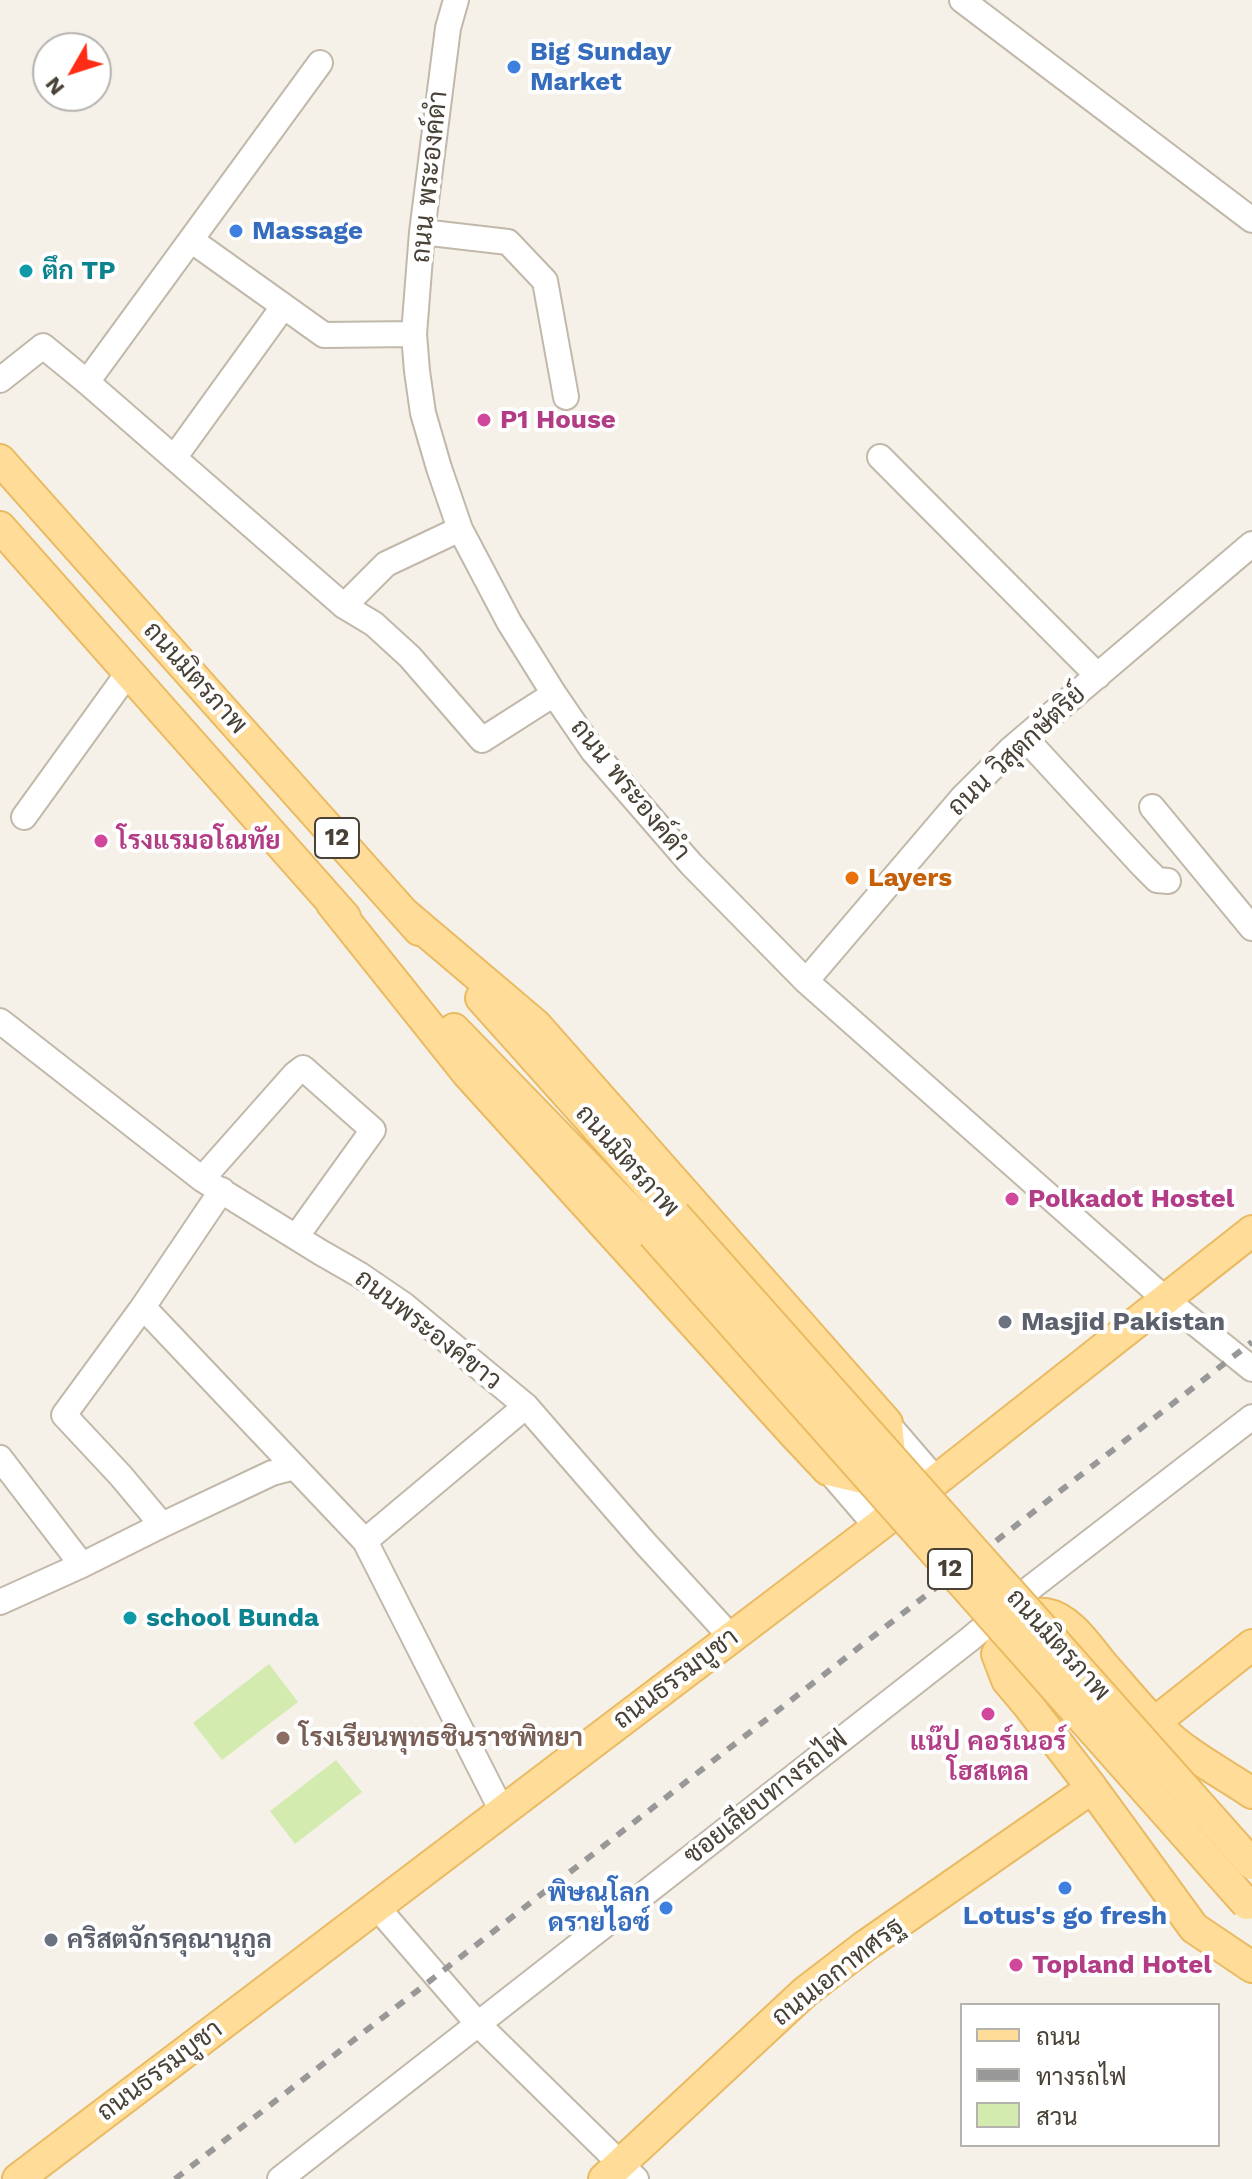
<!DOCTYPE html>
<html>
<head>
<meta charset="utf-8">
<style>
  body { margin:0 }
  #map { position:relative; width:1252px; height:2179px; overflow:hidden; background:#f5f1e8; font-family:"Work Sans",Sarabun,sans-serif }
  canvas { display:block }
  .legend { position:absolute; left:960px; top:2003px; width:260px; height:144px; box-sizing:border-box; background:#fff; border:2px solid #b6b3af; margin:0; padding:10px 14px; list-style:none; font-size:24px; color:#494136 }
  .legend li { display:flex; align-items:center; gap:16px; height:40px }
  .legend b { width:40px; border:2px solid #b6b3af }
  .north { position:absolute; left:32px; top:32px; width:80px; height:80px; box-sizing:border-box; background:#fff; border:2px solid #b6b3af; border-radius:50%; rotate:231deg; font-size:22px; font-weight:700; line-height:32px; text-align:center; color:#494136 }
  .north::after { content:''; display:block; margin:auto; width:28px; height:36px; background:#ff2d15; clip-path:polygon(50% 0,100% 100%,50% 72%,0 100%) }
</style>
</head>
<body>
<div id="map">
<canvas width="1252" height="2179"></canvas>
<ul class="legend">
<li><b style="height:10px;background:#ffdc97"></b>ถนน</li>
<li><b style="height:10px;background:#989898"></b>ทางรถไฟ</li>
<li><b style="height:22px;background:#d3ebaf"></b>สวน</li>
</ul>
<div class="north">N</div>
</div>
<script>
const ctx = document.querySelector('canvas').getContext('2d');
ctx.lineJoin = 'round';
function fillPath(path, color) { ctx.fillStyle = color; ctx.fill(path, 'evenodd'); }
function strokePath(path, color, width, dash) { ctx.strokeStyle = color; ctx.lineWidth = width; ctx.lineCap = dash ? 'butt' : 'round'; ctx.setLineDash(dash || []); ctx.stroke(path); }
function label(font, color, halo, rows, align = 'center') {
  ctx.font = font + ' "Work Sans",Sarabun,sans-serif'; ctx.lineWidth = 8; ctx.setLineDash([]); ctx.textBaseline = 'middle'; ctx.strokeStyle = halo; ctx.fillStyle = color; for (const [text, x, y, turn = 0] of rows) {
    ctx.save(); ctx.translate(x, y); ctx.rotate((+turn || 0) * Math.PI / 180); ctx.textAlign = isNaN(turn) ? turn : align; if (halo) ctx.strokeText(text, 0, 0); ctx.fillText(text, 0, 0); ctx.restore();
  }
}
fillPath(new Path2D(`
  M 269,1664 L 298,1702 L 222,1760 L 193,1723 Z
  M 336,1760 L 362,1792 L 295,1844 L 270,1811 Z`), '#d3ebaf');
const minor = new Path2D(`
  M 456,0 L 448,28 L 422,232 L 414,334 L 417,371 L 423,413 L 439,468 L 460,529 L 509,622 L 554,694 L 593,751 L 691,864 L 806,981 L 1165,1299 L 1252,1369
  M 962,0 L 1252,220
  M 422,232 L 508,242 L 545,281 L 566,397
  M 191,240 L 324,335 L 414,334
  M 0,380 L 43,346 L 87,382 L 344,606 L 386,564 L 460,529
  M 87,382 L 320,63
  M 880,457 L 1098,676
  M 174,458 L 283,307
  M 344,606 L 374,624 L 410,657 L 482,740 L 554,694
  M 1025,738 L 1143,866 L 1157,880 L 1168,881
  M 1152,807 L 1252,928
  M 24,817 L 128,673
  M 806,981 L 962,798 L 1010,750 L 1252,544
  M 0,1021 L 202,1179 L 320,1252 L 360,1275 L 404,1305 L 526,1406 L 645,1543 L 731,1637
  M 202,1179 L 295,1074 L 303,1068 L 373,1130 L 296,1237
  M 143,1307 L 365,1541 L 502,1811
  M 887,1423 L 936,1480
  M 0,1458 L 82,1565
  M 828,1470 L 877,1527
  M 162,1525 L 121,1476 L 64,1415 L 143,1307 L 222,1190
  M 365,1541 L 526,1406
  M 0,1602 L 82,1565 L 162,1525 L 272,1473 L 295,1467
  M 376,1906 L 478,2024 L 636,2179
  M 280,2179 L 970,1639 L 1033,1586 L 1252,1417`);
const major = new Path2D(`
  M 0,460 L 419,930
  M 0,527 L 345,917
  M 332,904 L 467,1073 L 795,1435 L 828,1470 L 862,1478 L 890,1455 L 887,1423 L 536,1025 L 405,914
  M 481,998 L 675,1215
  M 454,1029 L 653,1234
  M 1154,1723 L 1252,1645
  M 1252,1793 C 1231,1779 1210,1767 1190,1753 C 1156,1730 1131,1696 1104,1666 C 1089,1648 1070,1618 1046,1614 C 1022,1611 1007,1636 997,1654 L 1007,1680 L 1028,1705 L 1092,1788 L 1194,1928 L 1252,1967
  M 18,2179 L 877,1527 L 1252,1231
  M 604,2179 L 805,1992 L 865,1946 L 1092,1788`);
strokePath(minor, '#c1b8aa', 28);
strokePath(major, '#eaba62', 34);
strokePath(minor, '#fff', 24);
strokePath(major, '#ffdc97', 30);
strokePath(new Path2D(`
  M 175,2179 L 1252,1342`), '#989898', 6, [10, 10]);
const majorBridge = new Path2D(`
  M 675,1215 L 1252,1864
  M 653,1234 L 1247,1904`);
strokePath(majorBridge, '#eaba62', 34, []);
strokePath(majorBridge, '#ffdc97', 30);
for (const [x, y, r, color] of [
  [514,67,8,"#3f7fe0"],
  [236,231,8,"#3f7fe0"],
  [26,271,8,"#0f9aa8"],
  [484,420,8,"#d1479c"],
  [101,841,8,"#d1479c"],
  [852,878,8,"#e8710a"],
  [1012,1199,8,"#d1479c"],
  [1005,1322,8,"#6b7280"],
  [130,1618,8,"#0f9aa8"],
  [988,1714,8,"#d1479c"],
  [283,1738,8,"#8d6e63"],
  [1065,1888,8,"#3f7fe0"],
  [666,1908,8,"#3f7fe0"],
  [51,1940,8,"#6b7280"],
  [1016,1965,8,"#d1479c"]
]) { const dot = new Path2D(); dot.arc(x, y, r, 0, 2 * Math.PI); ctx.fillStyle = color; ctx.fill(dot); strokePath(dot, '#fff', 3); }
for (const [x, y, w] of [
  [337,838,44],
  [950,1569,44]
]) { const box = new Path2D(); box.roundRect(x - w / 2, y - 20, w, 40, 6); ctx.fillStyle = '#fff'; ctx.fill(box); strokePath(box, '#494136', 2); }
label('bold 24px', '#494136', null, [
  ["12",337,838],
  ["12",950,1569]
]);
label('bold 26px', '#366cbe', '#fff', [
  ["Big Sunday",530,52],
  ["Market",530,82],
  ["Massage",252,231],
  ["พิษณุโลก",650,1893,"right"],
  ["ดรายไอซ์",650,1923,"right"],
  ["Lotus's go fresh",1065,1916,"center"]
], 'left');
label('26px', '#494136', '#fff', [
  ["ถนน พระองค์ดำ",430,177,-84],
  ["ถนนมิตรภาพ",195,678,48],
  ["ถนน วิสุตกษัตริย์",1017,751,-43],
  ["ถนน พระองค์ดำ",630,790,51],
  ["ถนนมิตรภาพ",627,1161,48],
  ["ถนนพระองค์ขาว",428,1330,38],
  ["ถนนมิตรภาพ",1058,1645,48],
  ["ถนนธรรมบูชา",676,1679,-37],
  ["ซอยเลียบทางรถไฟ",766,1798,-38],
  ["ถนนเอกาทศรฐ",838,1972,-38],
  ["ถนนธรรมบูชา",160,2071,-37]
]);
label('bold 26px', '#0d838f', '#fff', [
  ["ตึก TP",42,271],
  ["school Bunda",146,1618]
], 'left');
label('bold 26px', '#b23c85', '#fff', [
  ["P1 House",500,420],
  ["โรงแรมอโณทัย",117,841],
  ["Polkadot Hostel",1028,1199],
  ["แน๊ป คอร์เนอร์",988,1742,"center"],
  ["โฮสเตล",988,1772,"center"],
  ["Topland Hotel",1032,1965]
], 'left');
label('bold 26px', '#c56008', '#fff', [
  ["Layers",868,878]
], 'left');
label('bold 26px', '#5b616d', '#fff', [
  ["Masjid Pakistan",1021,1322],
  ["คริสตจักรคุณานุกูล",67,1940]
], 'left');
label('bold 26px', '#785e54', '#fff', [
  ["โรงเรียนพุทธชินราชพิทยา",299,1738]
], 'left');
</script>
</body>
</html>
